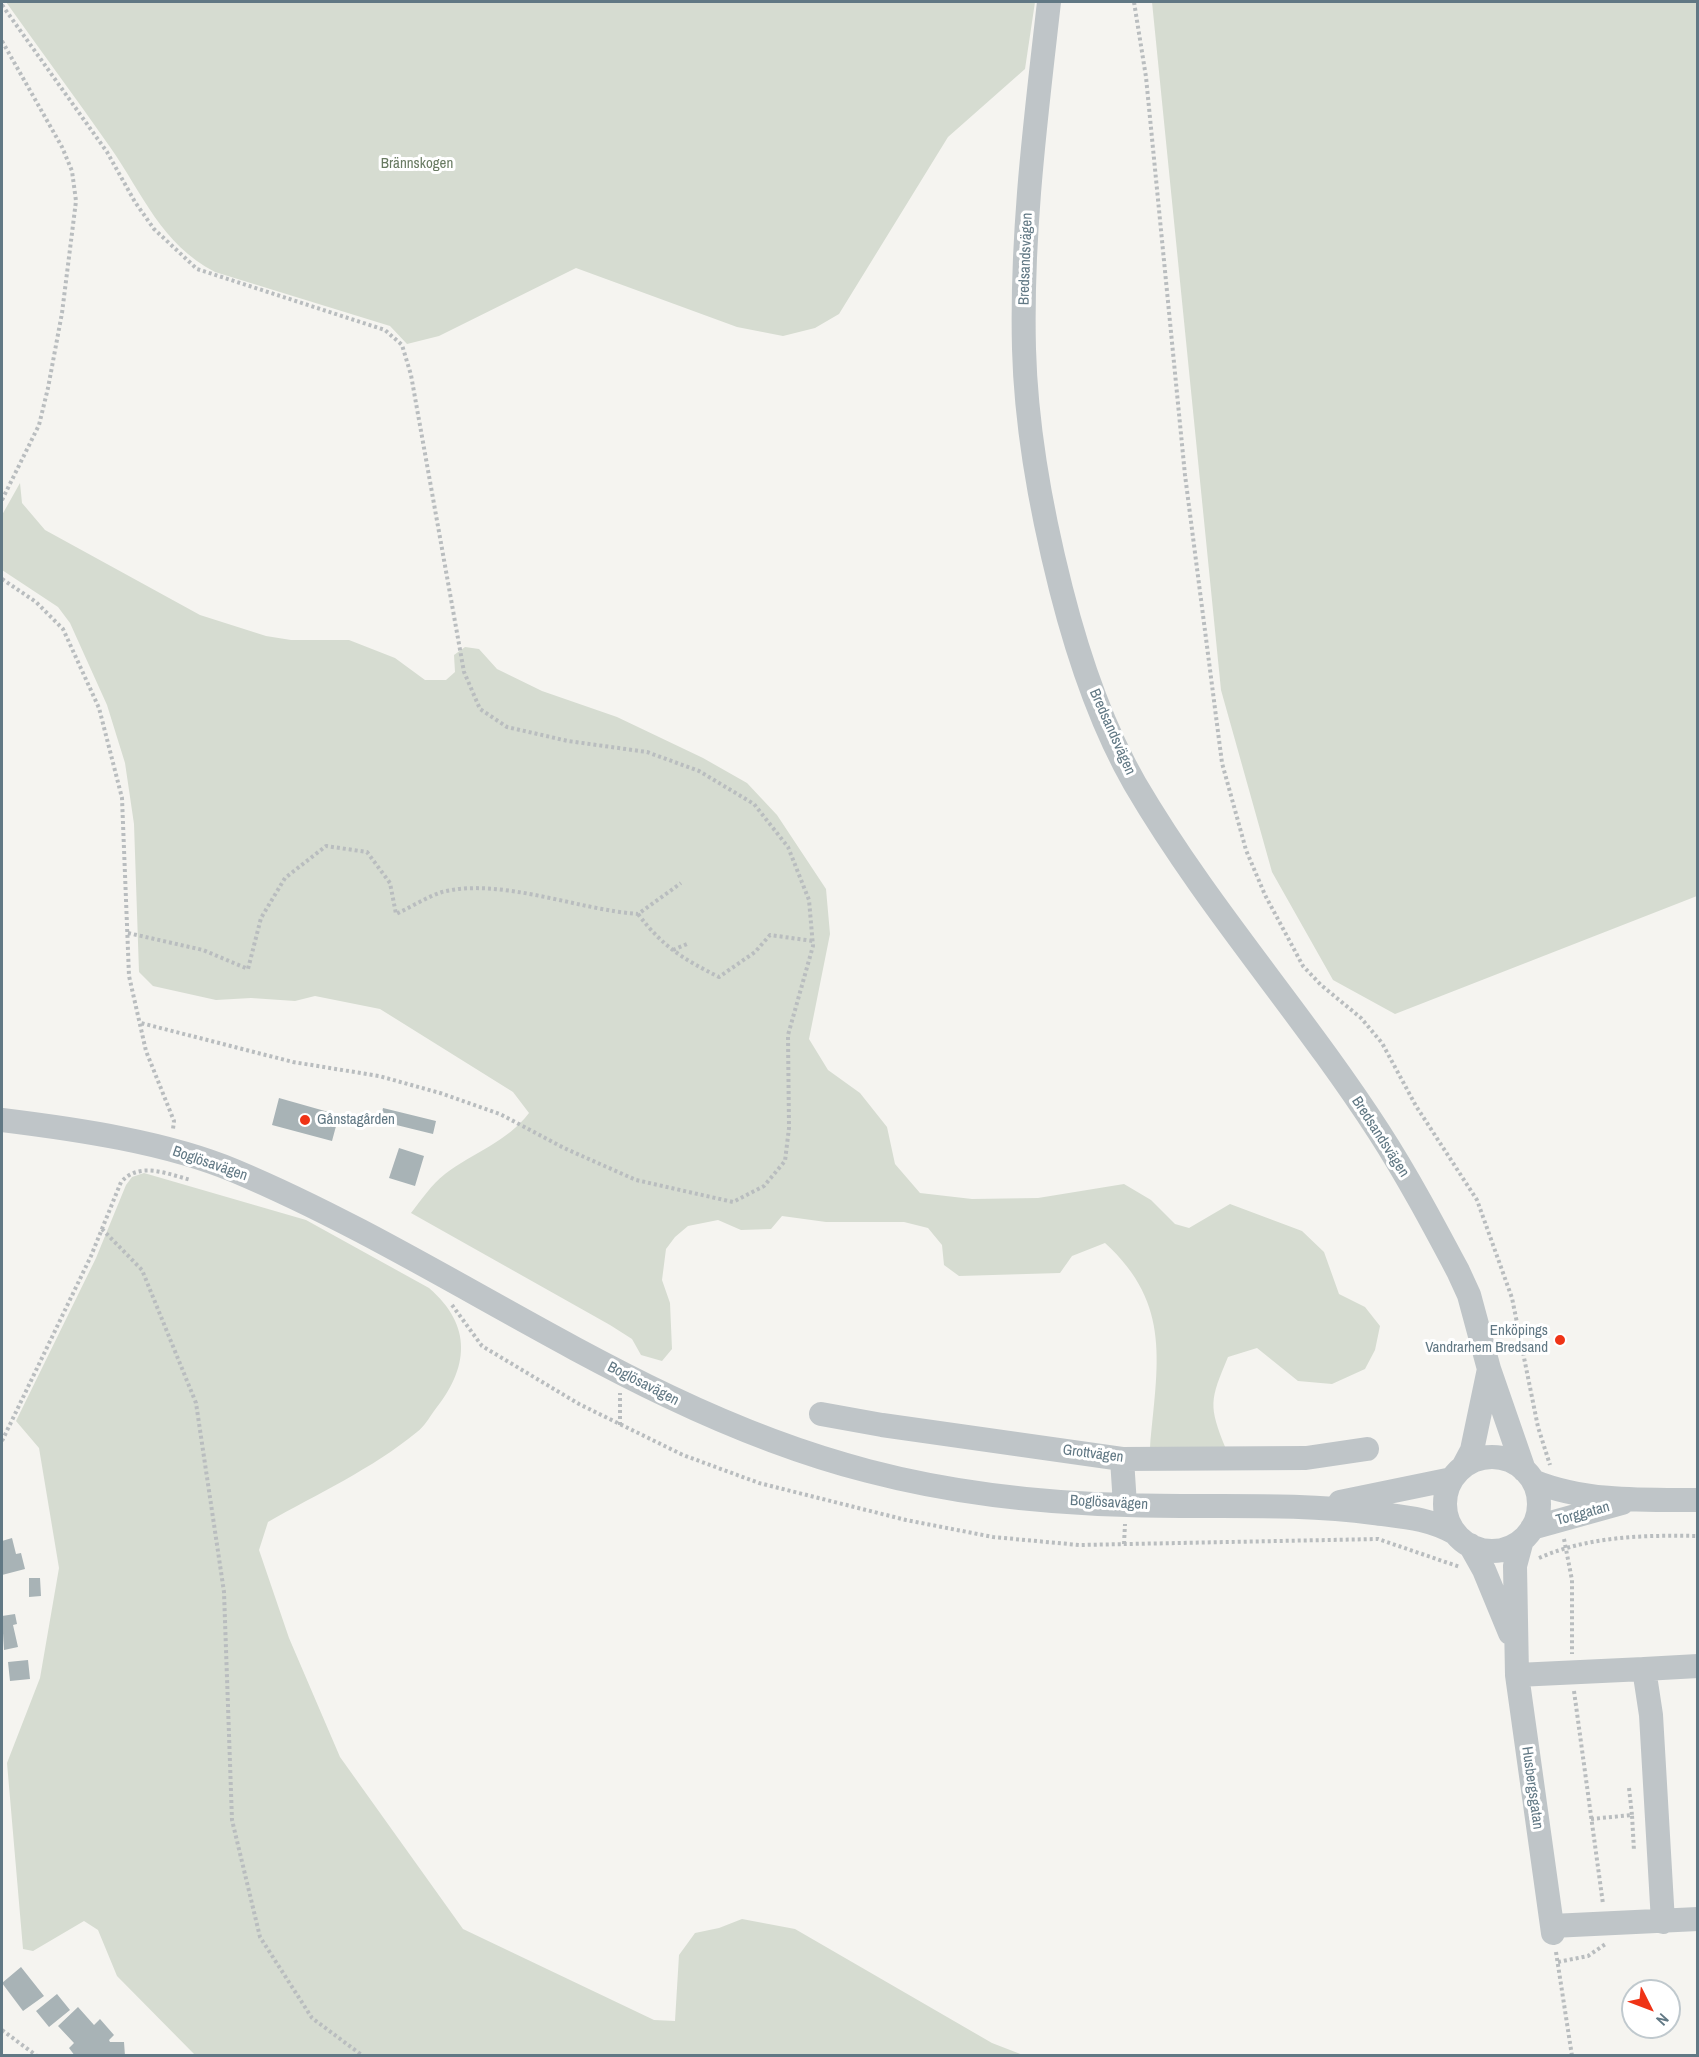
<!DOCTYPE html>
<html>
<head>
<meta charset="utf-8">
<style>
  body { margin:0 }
  #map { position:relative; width:1699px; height:2057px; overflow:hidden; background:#f5f4f0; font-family:"Archivo Narrow",sans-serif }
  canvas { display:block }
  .frame { position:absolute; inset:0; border:3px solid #617884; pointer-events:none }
  .north { position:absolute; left:1621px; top:1979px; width:60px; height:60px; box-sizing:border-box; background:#fff; border:2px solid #c0c9ce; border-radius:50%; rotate:132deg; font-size:16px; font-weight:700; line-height:24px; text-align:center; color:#617884 }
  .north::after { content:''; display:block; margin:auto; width:21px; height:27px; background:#ef3316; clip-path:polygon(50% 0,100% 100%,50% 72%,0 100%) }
</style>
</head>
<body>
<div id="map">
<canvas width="1699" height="2057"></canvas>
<div class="frame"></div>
<div class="north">N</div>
</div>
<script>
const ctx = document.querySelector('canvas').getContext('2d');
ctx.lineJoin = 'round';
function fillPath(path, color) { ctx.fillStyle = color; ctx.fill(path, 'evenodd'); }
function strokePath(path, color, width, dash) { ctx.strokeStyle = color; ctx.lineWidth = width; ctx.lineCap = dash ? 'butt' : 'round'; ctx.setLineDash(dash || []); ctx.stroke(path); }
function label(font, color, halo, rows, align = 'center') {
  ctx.font = font + ' "Archivo Narrow",sans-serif'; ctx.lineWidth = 6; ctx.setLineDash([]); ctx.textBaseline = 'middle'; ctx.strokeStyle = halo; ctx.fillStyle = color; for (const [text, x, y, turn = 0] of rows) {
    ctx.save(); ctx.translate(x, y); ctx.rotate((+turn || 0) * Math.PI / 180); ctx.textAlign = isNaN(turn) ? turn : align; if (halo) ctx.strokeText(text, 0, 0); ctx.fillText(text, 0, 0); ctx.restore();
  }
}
fillPath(new Path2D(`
  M 6,2 L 1035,2 L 1025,69 L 948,137 L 839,314 L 815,328 L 783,336 L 737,327 L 576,268 L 439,336 L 407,344 L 390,326 L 215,272 C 161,244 143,194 110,147 C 76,98 40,50 6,2 Z
  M 1152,2 L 1697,2 L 1697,896 L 1395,1014 L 1333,980 L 1272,872 L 1221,690 Z
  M 20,483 L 22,503 L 45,530 L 200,615 L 266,636 L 291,640 L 349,640 L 395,658 L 425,680 L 446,680 L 455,672 L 454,655 L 465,647 L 479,649 L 497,669 L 542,691 L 617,717 L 703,758 L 747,783 L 777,815 L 826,889 L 830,934 L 809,1039 L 828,1070 L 860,1093 L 887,1127 L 895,1164 L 920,1193 L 972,1199 L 1038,1198 L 1124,1184 L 1151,1200 L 1175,1224 L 1189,1228 L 1230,1204 L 1302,1231 L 1324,1252 L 1339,1294 L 1365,1307 L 1380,1326 L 1375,1350 L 1365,1369 L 1332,1384 L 1298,1381 L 1257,1348 L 1228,1357 C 1210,1400 1208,1405 1226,1449 L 1150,1448 C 1157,1365 1173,1305 1105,1243 L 1072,1256 L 1060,1273 L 959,1276 L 944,1265 L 942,1245 L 928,1228 L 904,1222 L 826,1222 L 782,1216 L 771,1229 L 741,1230 L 718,1220 L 688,1226 L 675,1237 L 666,1249 L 662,1280 L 670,1303 L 672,1349 L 662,1361 L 641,1355 L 632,1339 L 610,1325 L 411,1213 C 422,1199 431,1185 445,1174 C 474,1152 507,1142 529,1113 L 513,1092 L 380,1009 L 315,996 L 295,1001 L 251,998 L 216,1000 L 153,986 L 139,972 L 134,824 L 125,763 L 107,705 L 70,623 L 58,607 L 2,570 L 2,515 Z
  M 144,1173 L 306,1220 L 429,1288 C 473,1326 469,1368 434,1411 C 429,1418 424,1427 417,1432 C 372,1469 317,1494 268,1522 L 259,1550 L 289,1638 L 340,1757 L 463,1929 L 654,2020 L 675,2021 L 679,1955 L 695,1933 L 719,1928 L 742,1919 L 795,1929 L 992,2043 L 1023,2055 L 195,2055 L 117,1976 L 98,1930 L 84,1921 L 33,1951 L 23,1949 L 7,1763 L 40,1678 L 59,1568 L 39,1448 L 16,1421 L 96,1258 L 126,1185 L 132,1177 Z`), '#d6dcd1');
fillPath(new Path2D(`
  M 279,1098 L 339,1115 L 332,1141 L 272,1125 Z
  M 383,1108 L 436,1121 L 433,1134 L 380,1121 Z
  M 399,1148 L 424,1156 L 415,1186 L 389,1178 Z
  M 12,1538 L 16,1554 L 21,1553 L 25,1569 L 2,1575 L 2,1541 Z
  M 29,1578 L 40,1578 L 41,1596 L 29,1597 Z
  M 15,1614 L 17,1624 L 13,1625 L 18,1647 L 4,1650 L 2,1616 Z
  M 28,1660 L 30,1679 L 10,1681 L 8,1662 Z
  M 21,1967 L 44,1996 L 23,2011 L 2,1983 Z
  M 57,1994 L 70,2010 L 49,2027 L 36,2011 Z
  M 78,2007 L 94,2025 L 100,2019 L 114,2035 L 109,2040 L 110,2042 L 124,2042 L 125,2056 L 75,2056 L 69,2048 L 74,2043 L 58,2026 Z`), '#a8b3b6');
strokePath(new Path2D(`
  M 1134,2 L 1146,77 L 1185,475 L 1222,763 L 1246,850 L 1265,895 L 1303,966 L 1321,985 L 1361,1018 L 1382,1043 L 1416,1106 L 1477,1200 L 1512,1298 L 1538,1427 L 1550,1465
  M 2,5 L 107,152 L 135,202 L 154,229 L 197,269 L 385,330 L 402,345 L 411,375 L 464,672 L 480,709 L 507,727 L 568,741 L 647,752 L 699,771 L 754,804 L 788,847 L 809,900 L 813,946 L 788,1035 L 789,1128 L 785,1161 L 764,1186 L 733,1202 L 636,1180 L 564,1148 L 500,1114 L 440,1093 L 379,1076 L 293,1062 L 141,1023
  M 2,41 L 62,147 L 72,171 L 76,201 L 62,313 L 48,388 L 39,425 L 2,500
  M 2,579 L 36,602 L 63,629 L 99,708 L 122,798 L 129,976 L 146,1051 L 174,1121 L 173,1129
  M 638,914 C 663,947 683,959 719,977 L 755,952 L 770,935 L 813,941
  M 128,933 L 203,950 L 248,969 L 261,918 L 285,878 L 326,846 L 367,852 L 390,883 L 396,914 C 411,907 427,897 442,892 C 500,877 579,910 638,914 L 681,883
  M 673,950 L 687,944
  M 102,1229 L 142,1270 L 196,1403 L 224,1592 L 232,1820 L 260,1937 L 312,2018 L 363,2056
  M 452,1305 L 482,1346 L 579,1404 L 683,1455 L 759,1483 L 906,1520 L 993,1537 L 1079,1545 L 1378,1539 L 1460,1567
  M 620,1425 L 620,1393
  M 2,1441 L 91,1256 L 121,1182 C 140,1161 167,1174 191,1180
  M 1564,1539 L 1572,1580 L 1572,1654
  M 1124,1544 L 1125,1524
  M 1539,1558 C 1589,1536 1644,1535 1698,1536
  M 1574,1691 L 1603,1904
  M 1629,1788 L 1632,1815
  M 1591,1819 L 1632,1815 L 1634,1851
  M 1556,1952 L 1572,2056
  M 1558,1962 L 1588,1956 L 1607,1943
  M 2,2030 L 37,2056`), '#b9bdbf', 4, [3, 3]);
strokePath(new Path2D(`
  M 1049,2 C 1036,117 1021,232 1024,349 C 1026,426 1042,514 1061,589 C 1078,656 1100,723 1135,784 C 1207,907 1302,1013 1379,1132 C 1408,1177 1433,1224 1458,1271 L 1469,1295 L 1489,1369 L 1524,1470
  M 2,1120 C 75,1129 166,1142 235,1171 C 451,1262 638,1412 868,1471 C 952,1493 1041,1503 1127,1505 C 1210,1508 1292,1502 1374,1513 C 1404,1517 1428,1518 1455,1533
  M 821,1414 L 882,1425 L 1122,1459 L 1306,1458 L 1367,1449
  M1445 1504a47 47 0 1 1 94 0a47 47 0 1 1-94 0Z
  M 1122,1459 L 1125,1505
  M 1463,1467 L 1472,1450 L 1489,1369
  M 1533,1481 C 1584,1502 1643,1500 1698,1500
  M 1340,1502 L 1452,1479
  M 1532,1528 L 1622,1503
  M 1522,1540 L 1515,1566 L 1517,1675 L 1553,1933
  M 1470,1545 L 1484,1570 L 1510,1633
  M 1644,1669 L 1698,1666
  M 1517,1675 L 1644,1669 L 1651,1715 L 1663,1922
  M 1552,1926 L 1698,1919`), '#bfc5c8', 24);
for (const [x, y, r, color] of [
  [305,1120,6,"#ef3316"],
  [1560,1340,6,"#ef3316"]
]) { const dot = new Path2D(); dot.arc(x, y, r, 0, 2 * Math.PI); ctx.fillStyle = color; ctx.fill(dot); strokePath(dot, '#fff', 2); }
label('15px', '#687a61', '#fff', [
  ["Brännskogen",417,164]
]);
label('15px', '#617884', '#fff', [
  ["Bredsandsvägen",1026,259,-88],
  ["Bredsandsvägen",1112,732,66],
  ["Bredsandsvägen",1380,1137,57],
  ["Boglösavägen",210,1164,19],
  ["Boglösavägen",643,1384,27],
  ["Grottvägen",1093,1454,7],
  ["Boglösavägen",1109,1503,3],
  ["Torggatan",1583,1514,-15],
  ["Husbergsgatan",1532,1788,82]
]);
label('15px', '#617884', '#fff', [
  ["Gånstagården",317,1120],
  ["Enköpings",1548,1331,"right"],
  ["Vandrarhem Bredsand",1548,1348,"right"]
], 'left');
</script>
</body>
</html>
